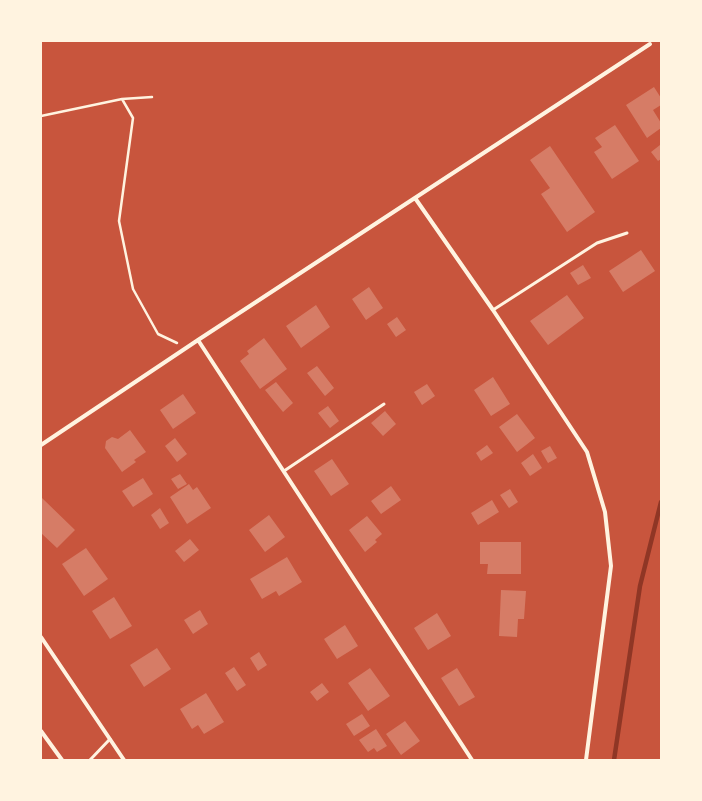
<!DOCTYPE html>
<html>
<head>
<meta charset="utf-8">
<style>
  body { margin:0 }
  #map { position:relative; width:702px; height:801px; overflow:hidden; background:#c8553d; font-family:Mulish,sans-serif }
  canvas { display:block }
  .frame { position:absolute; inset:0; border:42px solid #fff3e0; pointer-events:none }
</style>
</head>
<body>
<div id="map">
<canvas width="702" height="801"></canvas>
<div class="frame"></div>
</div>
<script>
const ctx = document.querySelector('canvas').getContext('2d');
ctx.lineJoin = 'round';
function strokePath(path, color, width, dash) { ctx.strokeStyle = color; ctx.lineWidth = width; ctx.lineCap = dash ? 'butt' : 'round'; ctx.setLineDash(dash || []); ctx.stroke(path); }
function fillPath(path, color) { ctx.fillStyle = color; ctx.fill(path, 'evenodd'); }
strokePath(new Path2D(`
  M 614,760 L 640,586 L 661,502`), '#8f3625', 4.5);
fillPath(new Path2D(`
  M 654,87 L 661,98 L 661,105 L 653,110 L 661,123 L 661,128 L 647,138 L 626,105 Z
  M 615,125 L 639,161 L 612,179 L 594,152 L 602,147 L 595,138 Z
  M 660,145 L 661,159 L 658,161 L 651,152 Z
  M 550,146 L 595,212 L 567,232 L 541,194 L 550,188 L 530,160 Z
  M 641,250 L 655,271 L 623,292 L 609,271 Z
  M 583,265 L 591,278 L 578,285 L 570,273 Z
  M 369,287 L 383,308 L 366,320 L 352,299 Z
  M 567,295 L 584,318 L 548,345 L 530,321 Z
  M 316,305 L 330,327 L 301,348 L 286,326 Z
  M 397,317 L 406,330 L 396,337 L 387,324 Z
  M 264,338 L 287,369 L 260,389 L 240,361 L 249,354 L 247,351 Z
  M 317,366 L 334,388 L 325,396 L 307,373 Z
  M 493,377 L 510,404 L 491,416 L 474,390 Z
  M 276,382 L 293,403 L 283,412 L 265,390 Z
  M 427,384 L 435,396 L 422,405 L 414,392 Z
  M 183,394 L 196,413 L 173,429 L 160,410 Z
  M 328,406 L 339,421 L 330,428 L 318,413 Z
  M 385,411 L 396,424 L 383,436 L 371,423 Z
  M 517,414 L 535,438 L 517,452 L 499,427 Z
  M 130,430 L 146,452 L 134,460 L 136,462 L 122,472 L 105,448 L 106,441 L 112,437 L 118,439 Z
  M 175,438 L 187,454 L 177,462 L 165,446 Z
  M 487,445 L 493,453 L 481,461 L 476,453 Z
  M 550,446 L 557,458 L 548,463 L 541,451 Z
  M 533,454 L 542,468 L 530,476 L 521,463 Z
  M 332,459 L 349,484 L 331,496 L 314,471 Z
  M 180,474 L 187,484 L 178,489 L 171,479 Z
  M 143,478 L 153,494 L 133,507 L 122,491 Z
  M 189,484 L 193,490 L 197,487 L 211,508 L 187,524 L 170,497 Z
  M 391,486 L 401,500 L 381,514 L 371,501 Z
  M 510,489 L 518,502 L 509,508 L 500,495 Z
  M 41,497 L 75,530 L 57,548 L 41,533 Z
  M 492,500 L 499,512 L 478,525 L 471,513 Z
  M 160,508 L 169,523 L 160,529 L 151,515 Z
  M 269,515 L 285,537 L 265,552 L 249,530 Z
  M 367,516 L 382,534 L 375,540 L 377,542 L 365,552 L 349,530 Z
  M 190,539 L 199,550 L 184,562 L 175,551 Z
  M 480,542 L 521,542 L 521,574 L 487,574 L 488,564 L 480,564 Z
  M 86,548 L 108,579 L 84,596 L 62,564 Z
  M 287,557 L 302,582 L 279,596 L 276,591 L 262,599 L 250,579 Z
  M 501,590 L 526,591 L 524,619 L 518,619 L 517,637 L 499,636 Z
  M 114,597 L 132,626 L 110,639 L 92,611 Z
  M 200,610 L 208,624 L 193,634 L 184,620 Z
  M 437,613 L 451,636 L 428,650 L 414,628 Z
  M 345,625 L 358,646 L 337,659 L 324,639 Z
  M 157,648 L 171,669 L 144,687 L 130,665 Z
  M 259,652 L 267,665 L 258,671 L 250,658 Z
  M 234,667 L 246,685 L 237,691 L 225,673 Z
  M 370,668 L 390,696 L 368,711 L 348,683 Z
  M 457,668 L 475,697 L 459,706 L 441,678 Z
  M 322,683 L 329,692 L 317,701 L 310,692 Z
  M 206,693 L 224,722 L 204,734 L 198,725 L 192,729 L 180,709 Z
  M 362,714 L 370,726 L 354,736 L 346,724 Z
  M 405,721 L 420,741 L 401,755 L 386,734 Z
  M 376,729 L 387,746 L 377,752 L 374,748 L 368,752 L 359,740 Z`), '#d67c66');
strokePath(new Path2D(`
  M 122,99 L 133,118 L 119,221 L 133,289 L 158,334 L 177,343
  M 41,116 L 122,99 L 152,97`), '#fff3e0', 2.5);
strokePath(new Path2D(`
  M 493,310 L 597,243 L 627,233
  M 284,471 L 384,404
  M 90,760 L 110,739`), '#fff3e0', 3);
strokePath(new Path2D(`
  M 415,198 L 493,310 L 587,452 L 605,512 L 611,566 L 586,760
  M 198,340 L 472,760
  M 41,445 L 198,340 L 650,44
  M 41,637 L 124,760
  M 41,731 L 62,760`), '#fff3e0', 4);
</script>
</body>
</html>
